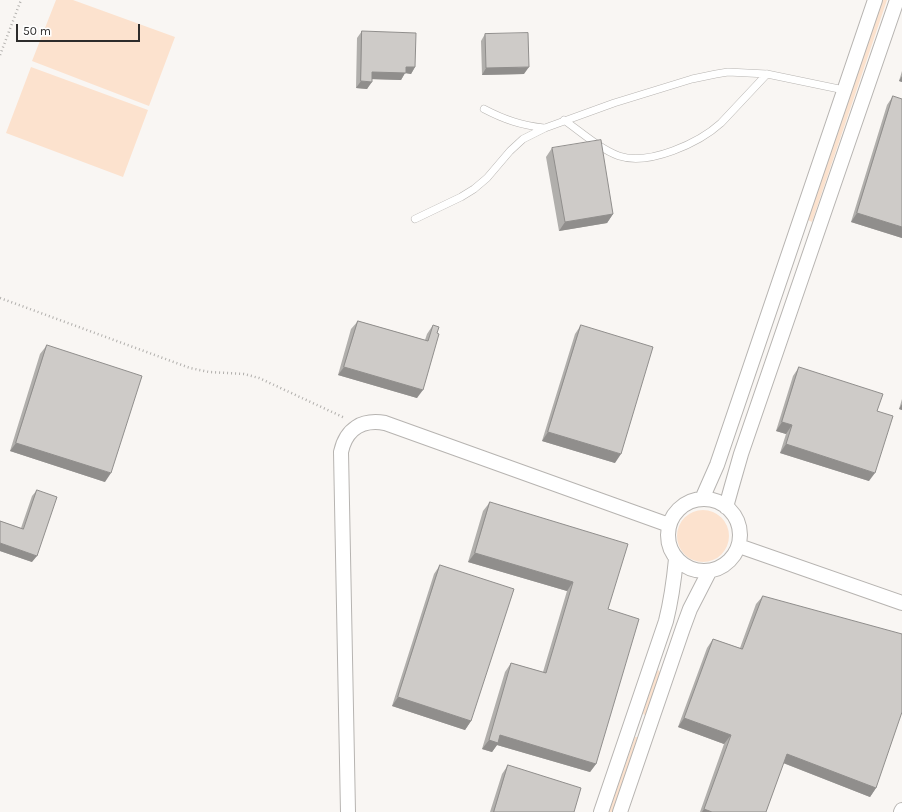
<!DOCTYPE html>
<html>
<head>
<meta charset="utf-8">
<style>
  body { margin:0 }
  #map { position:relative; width:902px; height:812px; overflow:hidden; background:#f9f6f3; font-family:Karla,sans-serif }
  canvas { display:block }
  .scale { position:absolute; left:16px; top:24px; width:124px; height:18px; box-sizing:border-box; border:2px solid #2d2c2b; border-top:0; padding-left:5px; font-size:12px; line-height:14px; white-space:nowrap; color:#2d2c2b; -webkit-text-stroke:3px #fff; paint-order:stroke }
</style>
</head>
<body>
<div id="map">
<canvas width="902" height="812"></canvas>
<div class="scale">50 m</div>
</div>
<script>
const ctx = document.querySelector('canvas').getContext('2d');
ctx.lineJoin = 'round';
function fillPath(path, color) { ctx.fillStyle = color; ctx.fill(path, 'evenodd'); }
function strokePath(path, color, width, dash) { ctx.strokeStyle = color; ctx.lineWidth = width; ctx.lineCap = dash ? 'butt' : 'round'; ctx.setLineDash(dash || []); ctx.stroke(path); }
fillPath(new Path2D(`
  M 56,0 L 73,0 L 175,37 L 149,106 L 32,61 Z
  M 882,0 L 887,0 L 812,222 L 808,220 Z
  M 31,67 L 148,110 L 123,177 L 6,133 Z
  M677 536a26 26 0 1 1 52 0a26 26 0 1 1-52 0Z
  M 659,670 L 660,673 L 646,714 L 644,715 L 643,713 L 656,672 Z
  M 635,737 L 637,737 L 638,738 L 638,740 L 613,812 L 609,812 Z`), '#fce2ce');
const lane = new Path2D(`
  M 484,109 C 505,120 521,125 544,128
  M 564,120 C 581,132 600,149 619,156 C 649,166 699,143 721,123 L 767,74
  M 415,219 L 461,197 L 474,189 L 487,178 L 510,151 L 523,139 L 545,128 L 614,103 L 692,79 L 716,74 L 728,72 L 767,74 L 844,90`);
const street = new Path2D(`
  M668 535a36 36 0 1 1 72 0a36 36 0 1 1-72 0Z
  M 702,499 L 717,465 L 875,0
  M 726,507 L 731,489 L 741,454 L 897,0
  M 739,546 L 902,603
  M 348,812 L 341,452 C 346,429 362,419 385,423 L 669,525
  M 601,812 L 666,621 C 671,601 674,580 676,559
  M 620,812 L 683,628 L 690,609 L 709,572
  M 901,812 L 902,810`);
strokePath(lane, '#b7b4b1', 8);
strokePath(street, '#b7b4b1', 16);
strokePath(new Path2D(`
  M 0,55 L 21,0
  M 0,298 L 190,368 L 209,372 L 244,374 L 259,378 L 345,418`), '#b1afac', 2.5, [1, 3]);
strokePath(lane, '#fff', 7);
strokePath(street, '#fff', 14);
fillPath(new Path2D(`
  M 362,31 L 415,67 L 411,74 L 405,73 L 401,80 L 372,79 L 367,89 L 356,88 L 357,38 Z
  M 485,34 L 524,74 L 482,75 L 481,41 Z
  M 902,71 L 902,82 L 899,81 Z
  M 893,96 L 902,238 L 851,222 L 887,105 Z
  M 552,148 L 613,214 L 607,223 L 559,231 L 546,157 Z
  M 358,321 L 425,340 L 427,334 L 433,325 L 417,398 L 338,375 L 351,329 Z
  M 581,325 L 615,463 L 542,441 L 575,334 Z
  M 47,345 L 105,482 L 10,451 L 40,354 Z
  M 799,367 L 877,411 L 869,481 L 780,453 L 786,434 L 776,431 L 793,376 Z
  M 902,399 L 902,410 L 899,409 Z
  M 37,490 L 32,562 L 0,551 L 0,521 L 21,528 L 32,496 Z
  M 490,502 L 608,609 L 596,764 L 590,772 L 497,745 L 492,752 L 482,749 L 505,672 L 511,663 L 543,672 L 567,591 L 468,562 L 483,511 Z
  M 440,565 L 471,721 L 465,730 L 392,706 L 434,574 Z
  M 763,596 L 876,788 L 870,797 L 783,763 L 766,812 L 700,812 L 724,744 L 678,727 L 707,648 L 713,639 L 740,648 L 756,604 Z
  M 508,765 L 574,812 L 490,812 L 502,774 Z`), '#b1afac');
fillPath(new Path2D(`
  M 406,67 L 415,67 L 411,74 L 405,73 L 401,80 L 368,79 L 372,72 Z
  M 529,67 L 524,74 L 482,75 L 486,68 Z
  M 902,76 L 902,82 L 899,81 Z
  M 361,81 L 372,82 L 367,89 L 356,88 Z
  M 857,213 L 902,227 L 902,238 L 851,222 Z
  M 613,214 L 607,223 L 559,231 L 565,222 Z
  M 344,367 L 423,390 L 417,398 L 338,375 Z
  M 902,404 L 902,410 L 899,409 Z
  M 782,422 L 792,425 L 786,434 L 776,431 Z
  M 548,432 L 621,454 L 615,463 L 542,441 Z
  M 16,443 L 111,473 L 105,482 L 10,451 Z
  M 786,444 L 875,473 L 869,481 L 780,453 Z
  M 0,543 L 37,556 L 32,562 L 0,551 Z
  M 475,553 L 573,582 L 567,591 L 468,562 Z
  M 398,697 L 471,721 L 465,730 L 392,706 Z
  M 684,718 L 731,735 L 724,744 L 678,727 Z
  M 500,735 L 596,764 L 590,772 L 497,745 L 492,752 L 482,749 L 489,740 Z
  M 787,754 L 876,788 L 870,797 L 781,762 Z
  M 704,809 L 712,812 L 702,812 Z`), '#908e8c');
const building = new Path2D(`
  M 362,31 L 416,33 L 415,67 L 406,67 L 406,73 L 372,72 L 372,82 L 361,81 Z
  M 528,33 L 529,67 L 486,68 L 485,34 Z
  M 893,96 L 902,99 L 902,227 L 857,213 Z
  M 601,140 L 613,214 L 565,222 L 552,148 Z
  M 358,321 L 428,341 L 433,325 L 439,327 L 437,333 L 439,334 L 423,390 L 344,367 Z
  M 581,325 L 653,347 L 621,454 L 548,432 Z
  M 47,345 L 142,376 L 111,473 L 16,443 Z
  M 799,367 L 883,394 L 877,411 L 893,416 L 875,473 L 786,444 L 792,425 L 782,422 Z
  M 37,490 L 57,497 L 37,556 L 0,543 L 0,521 L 23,529 Z
  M 490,502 L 628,544 L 608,609 L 639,619 L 596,764 L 500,735 L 498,743 L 489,740 L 511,663 L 546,673 L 573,582 L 475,553 Z
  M 440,565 L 514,589 L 471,721 L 398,697 Z
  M 763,596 L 902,634 L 902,712 L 876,788 L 787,754 L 766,812 L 712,812 L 704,809 L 731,735 L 684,718 L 713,639 L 742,649 Z
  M 508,765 L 581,788 L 574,812 L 494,812 Z`);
fillPath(building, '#cecbc8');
strokePath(building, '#908e8c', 1);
</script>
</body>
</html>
